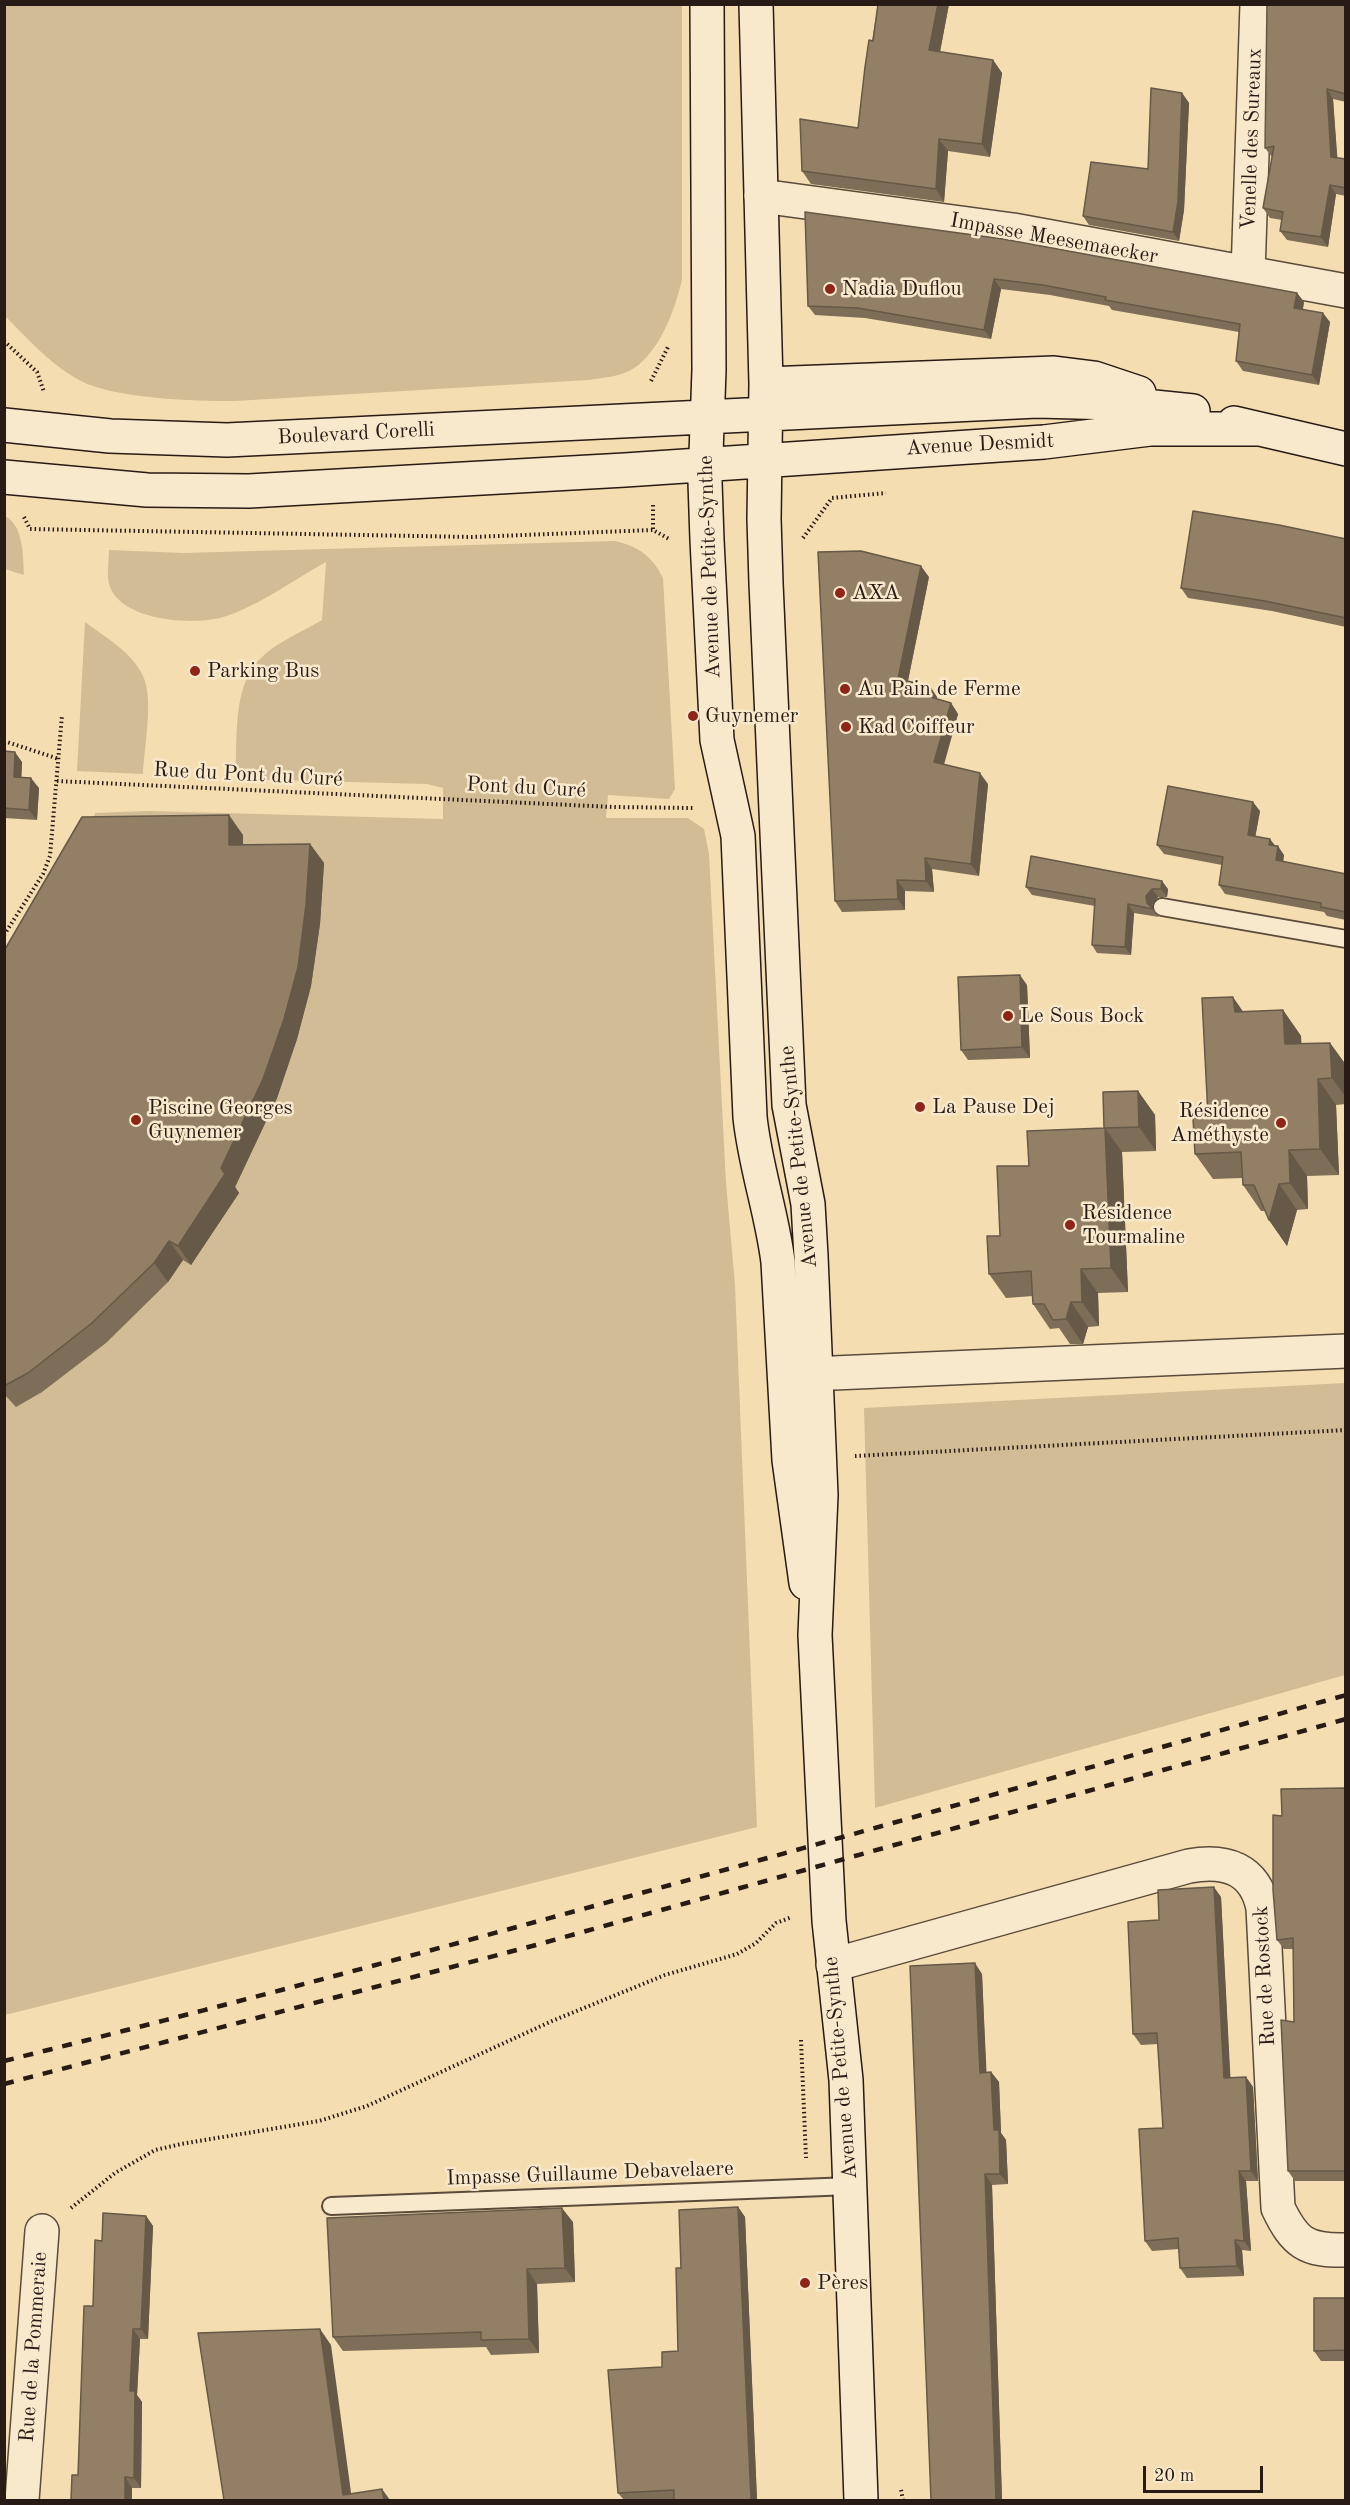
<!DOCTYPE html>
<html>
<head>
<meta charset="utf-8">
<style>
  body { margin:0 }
  #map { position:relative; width:1350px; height:2505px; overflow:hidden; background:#f4ddb0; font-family:"Old Standard TT",serif }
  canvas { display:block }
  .frame { position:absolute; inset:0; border:6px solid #281a14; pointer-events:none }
  .scale { position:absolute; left:1143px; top:2466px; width:120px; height:27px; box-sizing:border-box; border:3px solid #281a14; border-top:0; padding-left:8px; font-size:18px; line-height:21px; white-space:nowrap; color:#281a14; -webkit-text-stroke:4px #f8e9cc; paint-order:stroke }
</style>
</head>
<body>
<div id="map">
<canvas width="1350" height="2505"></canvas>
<div class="frame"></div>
<div class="scale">20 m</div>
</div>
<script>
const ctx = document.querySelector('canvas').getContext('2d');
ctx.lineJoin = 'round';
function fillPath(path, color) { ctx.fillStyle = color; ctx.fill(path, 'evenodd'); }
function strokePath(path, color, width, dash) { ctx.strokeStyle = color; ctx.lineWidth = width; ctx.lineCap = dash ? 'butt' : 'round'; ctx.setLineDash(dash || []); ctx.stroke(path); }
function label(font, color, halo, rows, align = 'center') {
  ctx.font = font + ' "Old Standard TT",serif'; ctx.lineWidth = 5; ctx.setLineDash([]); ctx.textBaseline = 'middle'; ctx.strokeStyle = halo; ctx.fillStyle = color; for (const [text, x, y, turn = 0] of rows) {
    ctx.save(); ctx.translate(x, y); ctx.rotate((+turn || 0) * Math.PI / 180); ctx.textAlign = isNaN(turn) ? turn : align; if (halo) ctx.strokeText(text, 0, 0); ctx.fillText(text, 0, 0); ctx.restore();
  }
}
fillPath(new Path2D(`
  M 4,5 L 682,5 L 682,279 C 676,308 658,357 629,371 C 616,377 602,378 588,380 L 235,401 C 195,401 116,399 81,381 C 52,366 28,339 5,316 Z
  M 5,516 C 24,526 23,556 24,575 L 5,569 Z
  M 615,541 C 638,546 653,557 663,578 L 675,789 L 669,799 L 608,795 L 606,818 L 688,818 L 704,829 L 709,854 L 726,1183 L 735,1285 L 757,1827 L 5,2015 L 4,976 L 88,837 L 95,813 L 148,811 L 443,819 L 443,788 L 427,784 L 235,779 C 238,739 231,684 263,656 C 279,641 304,631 322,620 L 326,562 C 295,579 257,607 223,617 C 194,626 123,621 110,587 C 106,577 109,561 109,550 L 183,553 Z
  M 85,622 C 106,638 132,652 143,676 C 154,698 144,749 143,774 L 77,771 Z
  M 1345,1383 L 1345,1675 L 875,1808 L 864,1408 Z`), '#d1bc95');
const lane = new Path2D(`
  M 1162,907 L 1346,939
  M 331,2206 L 851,2186`);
const street = new Path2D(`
  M 761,196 L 1013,230 L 1346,291
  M 1248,274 L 1257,4
  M 787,1375 L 1346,1351
  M 833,1965 L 1189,1866 C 1226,1859 1255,1869 1263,1908 L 1278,2208 C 1295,2243 1306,2251 1346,2250
  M 22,2500 L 42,2231`);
const secondary = new Path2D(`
  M 707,4 L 709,370 L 705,482 L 707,540 L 717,740 L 738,836 L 750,1117 C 755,1166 772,1213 778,1262 L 789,1460 L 806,1583
  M 756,4 L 766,384 L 764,519 L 766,583 L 789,1105 L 808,1204 L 811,1256 L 821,1495 L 815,1635 L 829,1921 L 846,2080 L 861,2500
  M 766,384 L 1054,373 L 1094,378 L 1139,393
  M 1234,423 L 1346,449
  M 4,425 L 110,436 L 227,440 L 1037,401 L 1115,403 L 1193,411
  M 4,477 L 147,490 L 249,491 L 625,470 L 1044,442 L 1150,429 L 1254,429`);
strokePath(lane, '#5b4b3b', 20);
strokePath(street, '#5b4b3b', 36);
strokePath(secondary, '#281a14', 36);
strokePath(new Path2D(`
  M 4,341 L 37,372 L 44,392
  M 651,381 L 669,345
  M 653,505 L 653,530
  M 24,517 L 30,529 L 472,537 L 653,530 L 669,539
  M 803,538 L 832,498 L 886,493
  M 4,741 L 59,759
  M 57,781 L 613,807 L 693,808
  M 4,935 L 43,874 L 50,856 L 62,715
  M 855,1456 L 1346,1430
  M 801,2040 L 806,2158
  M 71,2208 L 115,2173 L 155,2150 L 181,2144 L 319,2121 L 367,2106 L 552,2021 L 665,1975 L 737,1954 L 756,1943 L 776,1923 L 792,1917
  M 901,2490 L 903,2500`), '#281a14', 4, [1.5, 3]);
strokePath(lane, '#f8e9cc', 16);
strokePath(street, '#f8e9cc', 33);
strokePath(secondary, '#f8e9cc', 33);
strokePath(new Path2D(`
  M 4,2061 C 454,1949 900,1821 1346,1695
  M 4,2084 L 536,1945 L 1346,1719`), '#281a14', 4.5, [10, 10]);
fillPath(new Path2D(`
  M 878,4 L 949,4 L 940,52 L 993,60 L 1002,73 L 990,157 L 948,151 L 944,202 L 811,184 L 802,171 L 858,128 Z
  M 1346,4 L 1346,102 L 1333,99 L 1337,158 L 1346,159 L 1346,196 L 1336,194 L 1328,247 L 1287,240 L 1280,231 L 1282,220 L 1270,218 L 1263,208 L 1272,157 L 1265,148 Z
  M 1182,93 L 1189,103 L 1184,210 L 1179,241 L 1089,225 L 1083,216 L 1148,169 Z
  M 805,212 L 1297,293 L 1304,302 L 1303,309 L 1330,322 L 1319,385 L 1243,371 L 1236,361 L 1239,332 L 1112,310 L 1109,306 L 1050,295 L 1001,289 L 991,339 L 865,318 L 815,315 L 808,306 Z
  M 1346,539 L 1346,627 L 1272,611 L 1188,598 L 1181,588 Z
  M 929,577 L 908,681 L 937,697 L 937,699 L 951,703 L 958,714 L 944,765 L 988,784 L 979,876 L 932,869 L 934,892 L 905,891 L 905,910 L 842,912 L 835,901 Z
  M 4,751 L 22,762 L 21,778 L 39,788 L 37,820 L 4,818 Z
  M 1260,811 L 1255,837 L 1275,846 L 1284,855 L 1283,862 L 1346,874 L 1346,920 L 1327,916 L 1324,912 L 1225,894 L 1219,885 L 1222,865 L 1164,854 L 1157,845 Z
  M 243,835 L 243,845 L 310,844 L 324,863 L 320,924 L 311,986 L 297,1039 L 277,1098 L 235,1187 L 239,1193 L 191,1265 L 183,1260 L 168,1282 L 106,1343 L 42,1392 L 16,1407 L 4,1394 L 4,951 Z
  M 1026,887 L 1168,889 L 1167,897 L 1158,897 L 1152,905 L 1152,908 L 1159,917 L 1134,913 L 1131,955 L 1097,953 L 1092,945 L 1095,906 L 1032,895 Z
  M 1027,985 L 1030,1058 L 968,1060 L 961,1050 Z
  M 1283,1010 L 1301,1036 L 1301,1043 L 1330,1043 L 1346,1065 L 1346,1104 L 1336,1105 L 1339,1175 L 1307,1176 L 1308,1209 L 1297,1210 L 1287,1246 L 1269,1220 L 1265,1211 L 1261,1211 L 1243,1185 L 1242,1178 L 1213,1179 L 1195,1154 L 1244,1012 Z
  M 1138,1091 L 1155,1115 L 1156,1151 L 1122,1152 L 1128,1292 L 1098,1293 L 1099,1326 L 1088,1327 L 1083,1344 L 1070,1344 L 1059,1328 L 1050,1329 L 1033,1304 L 1033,1296 L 1006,1298 L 989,1274 L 1000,1236 L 1029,1166 L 1104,1128 Z
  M 1346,1788 L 1346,2181 L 1295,2181 L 1288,2171 L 1294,2022 L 1293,1949 L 1284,1949 L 1277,1940 L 1282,1816 Z
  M 1221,1897 L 1230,2078 L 1246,2077 L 1253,2087 L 1258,2181 L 1246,2181 L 1251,2251 L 1242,2250 L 1244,2276 L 1187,2278 L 1180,2268 L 1179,2249 L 1152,2251 L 1145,2241 L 1163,2128 L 1158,2044 L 1141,2045 L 1133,2034 L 1159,1920 Z
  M 982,1974 L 986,2072 L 991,2072 L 999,2082 L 1001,2133 L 1006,2140 L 1008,2184 L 992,2185 L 1002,2500 L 931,2500 Z
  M 738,2207 L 745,2217 L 757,2500 L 624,2500 L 618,2493 L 662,2367 L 678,2351 L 681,2268 Z
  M 146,2216 L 153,2226 L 148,2339 L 140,2339 L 137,2395 L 142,2402 L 141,2488 L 132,2488 L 132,2500 L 71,2500 L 78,2475 L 93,2306 L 102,2241 Z
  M 573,2222 L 575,2282 L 537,2284 L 539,2353 L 491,2355 L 486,2347 L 343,2351 L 333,2337 Z
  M 1346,2298 L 1346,2361 L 1321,2361 L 1314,2351 Z`), '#7e6d57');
fillPath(new Path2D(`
  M 938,4 L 949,4 L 938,62 L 929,50 Z
  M 993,60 L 1002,73 L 990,157 L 982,144 Z
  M 1327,89 L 1333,99 L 1338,166 L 1331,157 Z
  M 1182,93 L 1189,103 L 1184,210 L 1179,241 L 1173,232 Z
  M 939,139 L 948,151 L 944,202 L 936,189 Z
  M 1330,185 L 1336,194 L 1328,247 L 1321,237 Z
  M 994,279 L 1001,289 L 991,339 L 984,330 Z
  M 1297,293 L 1304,302 L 1301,317 L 1294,308 Z
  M 1323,313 L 1330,322 L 1319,385 L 1312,375 Z
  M 921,566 L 929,577 L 906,690 L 898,679 Z
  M 930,686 L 937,697 L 935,708 L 927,696 Z
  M 951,703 L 958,714 L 941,773 L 934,762 Z
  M 15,752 L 22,762 L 21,788 L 14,777 Z
  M 980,773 L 988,784 L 979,876 L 971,864 Z
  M 31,778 L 39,788 L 37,820 L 29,810 Z
  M 1253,802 L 1260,811 L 1254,844 L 1248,835 Z
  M 229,815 L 243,835 L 243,865 L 229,845 Z
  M 1270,839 L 1277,848 L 1269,845 Z
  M 310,844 L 324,863 L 320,924 L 311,986 L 297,1039 L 277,1098 L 235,1187 L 239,1193 L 191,1265 L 178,1246 L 221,1168 Z
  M 1278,846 L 1284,855 L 1282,869 L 1276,860 Z
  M 925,858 L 932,869 L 934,892 L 926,881 Z
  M 897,880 L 905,891 L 905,910 L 898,899 Z
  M 1162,881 L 1168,889 L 1167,897 L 1161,889 Z
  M 1152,889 L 1158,897 L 1152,905 L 1152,909 L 1147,903 L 1146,896 Z
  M 1128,904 L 1134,913 L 1131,955 L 1125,947 Z
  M 1020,975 L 1027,985 L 1030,1058 L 1022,1047 Z
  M 1233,997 L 1251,1023 L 1235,1012 Z
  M 1283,1010 L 1301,1036 L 1303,1069 L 1285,1044 Z
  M 1330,1043 L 1346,1065 L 1346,1097 L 1332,1078 Z
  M 1318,1079 L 1336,1105 L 1339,1175 L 1320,1149 Z
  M 1138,1091 L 1155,1115 L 1156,1151 L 1139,1127 Z
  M 1105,1128 L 1122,1152 L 1128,1292 L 1111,1268 Z
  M 1289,1150 L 1307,1176 L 1308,1209 L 1290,1183 Z
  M 1279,1184 L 1297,1210 L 1287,1246 L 1269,1220 Z
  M 169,1241 L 183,1260 L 168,1282 L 154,1263 Z
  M 1081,1269 L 1098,1293 L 1099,1326 L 1082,1302 Z
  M 1071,1302 L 1088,1327 L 1083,1344 L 1066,1319 Z
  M 1214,1887 L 1221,1897 L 1231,2088 L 1224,2078 Z
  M 975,1963 L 982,1974 L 987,2083 L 980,2073 Z
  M 991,2072 L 999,2082 L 1001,2133 L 1006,2140 L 1008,2184 L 1000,2174 L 994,2130 Z
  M 1246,2077 L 1253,2087 L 1258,2181 L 1251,2171 Z
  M 1239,2171 L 1246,2181 L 1251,2251 L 1244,2241 Z
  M 985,2174 L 992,2185 L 1002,2500 L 996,2500 Z
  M 738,2207 L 745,2217 L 757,2500 L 751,2500 Z
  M 562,2208 L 573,2222 L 575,2282 L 565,2268 Z
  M 146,2216 L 153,2226 L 148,2339 L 141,2329 Z
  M 1235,2240 L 1242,2250 L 1244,2276 L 1237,2266 Z
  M 527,2269 L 537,2284 L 539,2353 L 529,2339 Z
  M 133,2329 L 140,2339 L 137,2395 L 142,2402 L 141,2488 L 134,2478 L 130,2391 Z
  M 320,2329 L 331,2345 L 352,2500 L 343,2495 Z
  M 125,2477 L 132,2488 L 132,2500 L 125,2500 Z
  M 382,2489 L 390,2500 L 384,2500 Z`), '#665947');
const building = new Path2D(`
  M 878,4 L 938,4 L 929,50 L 993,60 L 982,144 L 939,139 L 936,189 L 802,171 L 800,119 L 858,128 L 865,67 L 869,40 L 873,41 Z
  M 1267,4 L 1346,4 L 1346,94 L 1327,89 L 1331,157 L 1346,159 L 1346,188 L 1330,185 L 1321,237 L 1280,231 L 1283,212 L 1263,208 L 1274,146 L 1265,148 Z
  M 1151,88 L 1182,93 L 1178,201 L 1173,232 L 1083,216 L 1091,162 L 1148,169 Z
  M 805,212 L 1003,239 L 1297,293 L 1294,308 L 1323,313 L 1312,375 L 1236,361 L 1240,324 L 1105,300 L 1106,297 L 1043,285 L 994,279 L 984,330 L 858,308 L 808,306 Z
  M 1193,511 L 1279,525 L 1346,539 L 1346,618 L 1265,601 L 1181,588 Z
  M 861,551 L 921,566 L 898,679 L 930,686 L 927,696 L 951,703 L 934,762 L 980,773 L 971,864 L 925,858 L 926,881 L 897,880 L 898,899 L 835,901 L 818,552 Z
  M 4,751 L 15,752 L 14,777 L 31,778 L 29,810 L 4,808 Z
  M 1168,786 L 1253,802 L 1248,835 L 1270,839 L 1269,845 L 1278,846 L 1276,860 L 1346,874 L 1346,912 L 1321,907 L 1321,903 L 1219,885 L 1223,857 L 1157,845 Z
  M 229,815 L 229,845 L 310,844 L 306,905 L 298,967 L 284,1019 L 263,1079 L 221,1168 L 225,1174 L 178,1246 L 169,1241 L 154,1263 L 92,1323 L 28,1373 L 4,1386 L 4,951 L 82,817 Z
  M 1031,856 L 1162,881 L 1161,889 L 1152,889 L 1146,896 L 1147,903 L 1153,909 L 1128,904 L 1125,947 L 1092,945 L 1095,899 L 1026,887 Z
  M 1020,975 L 1022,1047 L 961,1050 L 958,977 Z
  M 1233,997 L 1235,1012 L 1283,1010 L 1285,1044 L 1330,1043 L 1332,1078 L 1318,1079 L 1320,1149 L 1289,1150 L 1290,1183 L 1279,1184 L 1269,1220 L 1254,1185 L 1243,1185 L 1241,1152 L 1195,1154 L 1193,1118 L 1208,1116 L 1202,998 Z
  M 1138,1091 L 1139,1127 L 1105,1128 L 1111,1268 L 1081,1269 L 1082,1302 L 1071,1302 L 1066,1319 L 1053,1320 L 1044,1304 L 1033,1304 L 1031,1271 L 989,1274 L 987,1236 L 1000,1236 L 997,1166 L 1029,1166 L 1027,1131 L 1104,1128 L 1103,1092 Z
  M 1346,1788 L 1346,2171 L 1288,2171 L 1281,2020 L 1294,2022 L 1293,1938 L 1277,1940 L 1273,1890 L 1273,1815 L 1282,1816 L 1281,1789 Z
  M 1214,1887 L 1224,2078 L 1246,2077 L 1251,2171 L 1239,2171 L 1244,2241 L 1235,2240 L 1237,2266 L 1180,2268 L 1178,2238 L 1145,2241 L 1139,2129 L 1163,2128 L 1157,2033 L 1133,2034 L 1128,1922 L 1159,1920 L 1158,1890 Z
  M 975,1963 L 980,2073 L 991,2072 L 994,2130 L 999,2130 L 1000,2174 L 985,2174 L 996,2500 L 931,2500 L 910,1966 Z
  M 738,2207 L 751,2500 L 674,2500 L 674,2490 L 618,2493 L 608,2370 L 662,2367 L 662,2352 L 678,2351 L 676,2268 L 681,2268 L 679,2210 Z
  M 562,2208 L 565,2268 L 527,2269 L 529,2339 L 481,2340 L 481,2332 L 333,2337 L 327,2218 Z
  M 103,2213 L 146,2216 L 141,2329 L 133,2329 L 130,2391 L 135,2391 L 134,2478 L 125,2477 L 125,2500 L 71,2500 L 72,2475 L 78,2475 L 84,2306 L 93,2306 L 95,2240 L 102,2241 Z
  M 1314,2298 L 1346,2298 L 1346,2350 L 1314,2351 Z
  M 320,2329 L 343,2495 L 382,2489 L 384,2500 L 224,2500 L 198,2333 Z`);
fillPath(building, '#927f65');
strokePath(building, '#665947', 1.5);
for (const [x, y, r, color] of [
  [830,289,6,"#8f2418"],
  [840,593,6,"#8f2418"],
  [195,671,6,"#8f2418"],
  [845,689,6,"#8f2418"],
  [693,716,6,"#8f2418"],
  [846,727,6,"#8f2418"],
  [1008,1016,6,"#8f2418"],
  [920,1107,6,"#8f2418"],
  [136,1120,6,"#8f2418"],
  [1281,1123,6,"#8f2418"],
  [1070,1225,6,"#8f2418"],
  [805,2283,6,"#8f2418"]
]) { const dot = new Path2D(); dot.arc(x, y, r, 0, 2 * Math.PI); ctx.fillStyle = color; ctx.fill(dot); strokePath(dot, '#f8e9cc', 2); }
label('21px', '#281a14', '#f8e9cc', [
  ["Venelle des Sureaux",1252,139,-88],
  ["Impasse Meesemaecker",1054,239,10],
  ["Boulevard Corelli",356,434,-3],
  ["Avenue Desmidt",980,445,-3],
  ["Avenue de Petite-Synthe",710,567,-92],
  ["Rue du Pont du Curé",248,775,3],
  ["Pont du Curé",526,788,3],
  ["Avenue de Petite-Synthe",799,1157,-96],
  ["Rue de Rostock",1265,1976,-93],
  ["Avenue de Petite-Synthe",841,2068,-95],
  ["Impasse Guillaume Debavelaere",590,2174,-2],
  ["Rue de la Pommeraie",34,2347,-86]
]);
label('21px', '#281a14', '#f8e9cc', [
  ["Nadia Duflou",842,289],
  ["AXA",852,593],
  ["Parking Bus",207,671],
  ["Au Pain de Ferme",857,689],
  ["Guynemer",705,716],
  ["Kad Coiffeur",858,727],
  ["Le Sous Bock",1020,1016],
  ["La Pause Dej",932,1107],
  ["Piscine Georges",148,1108],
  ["Guynemer",148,1132],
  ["Résidence",1269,1111,"right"],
  ["Améthyste",1269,1135,"right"],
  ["Résidence",1082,1213],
  ["Tourmaline",1082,1237],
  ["Pères",817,2283]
], 'left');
</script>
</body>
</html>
